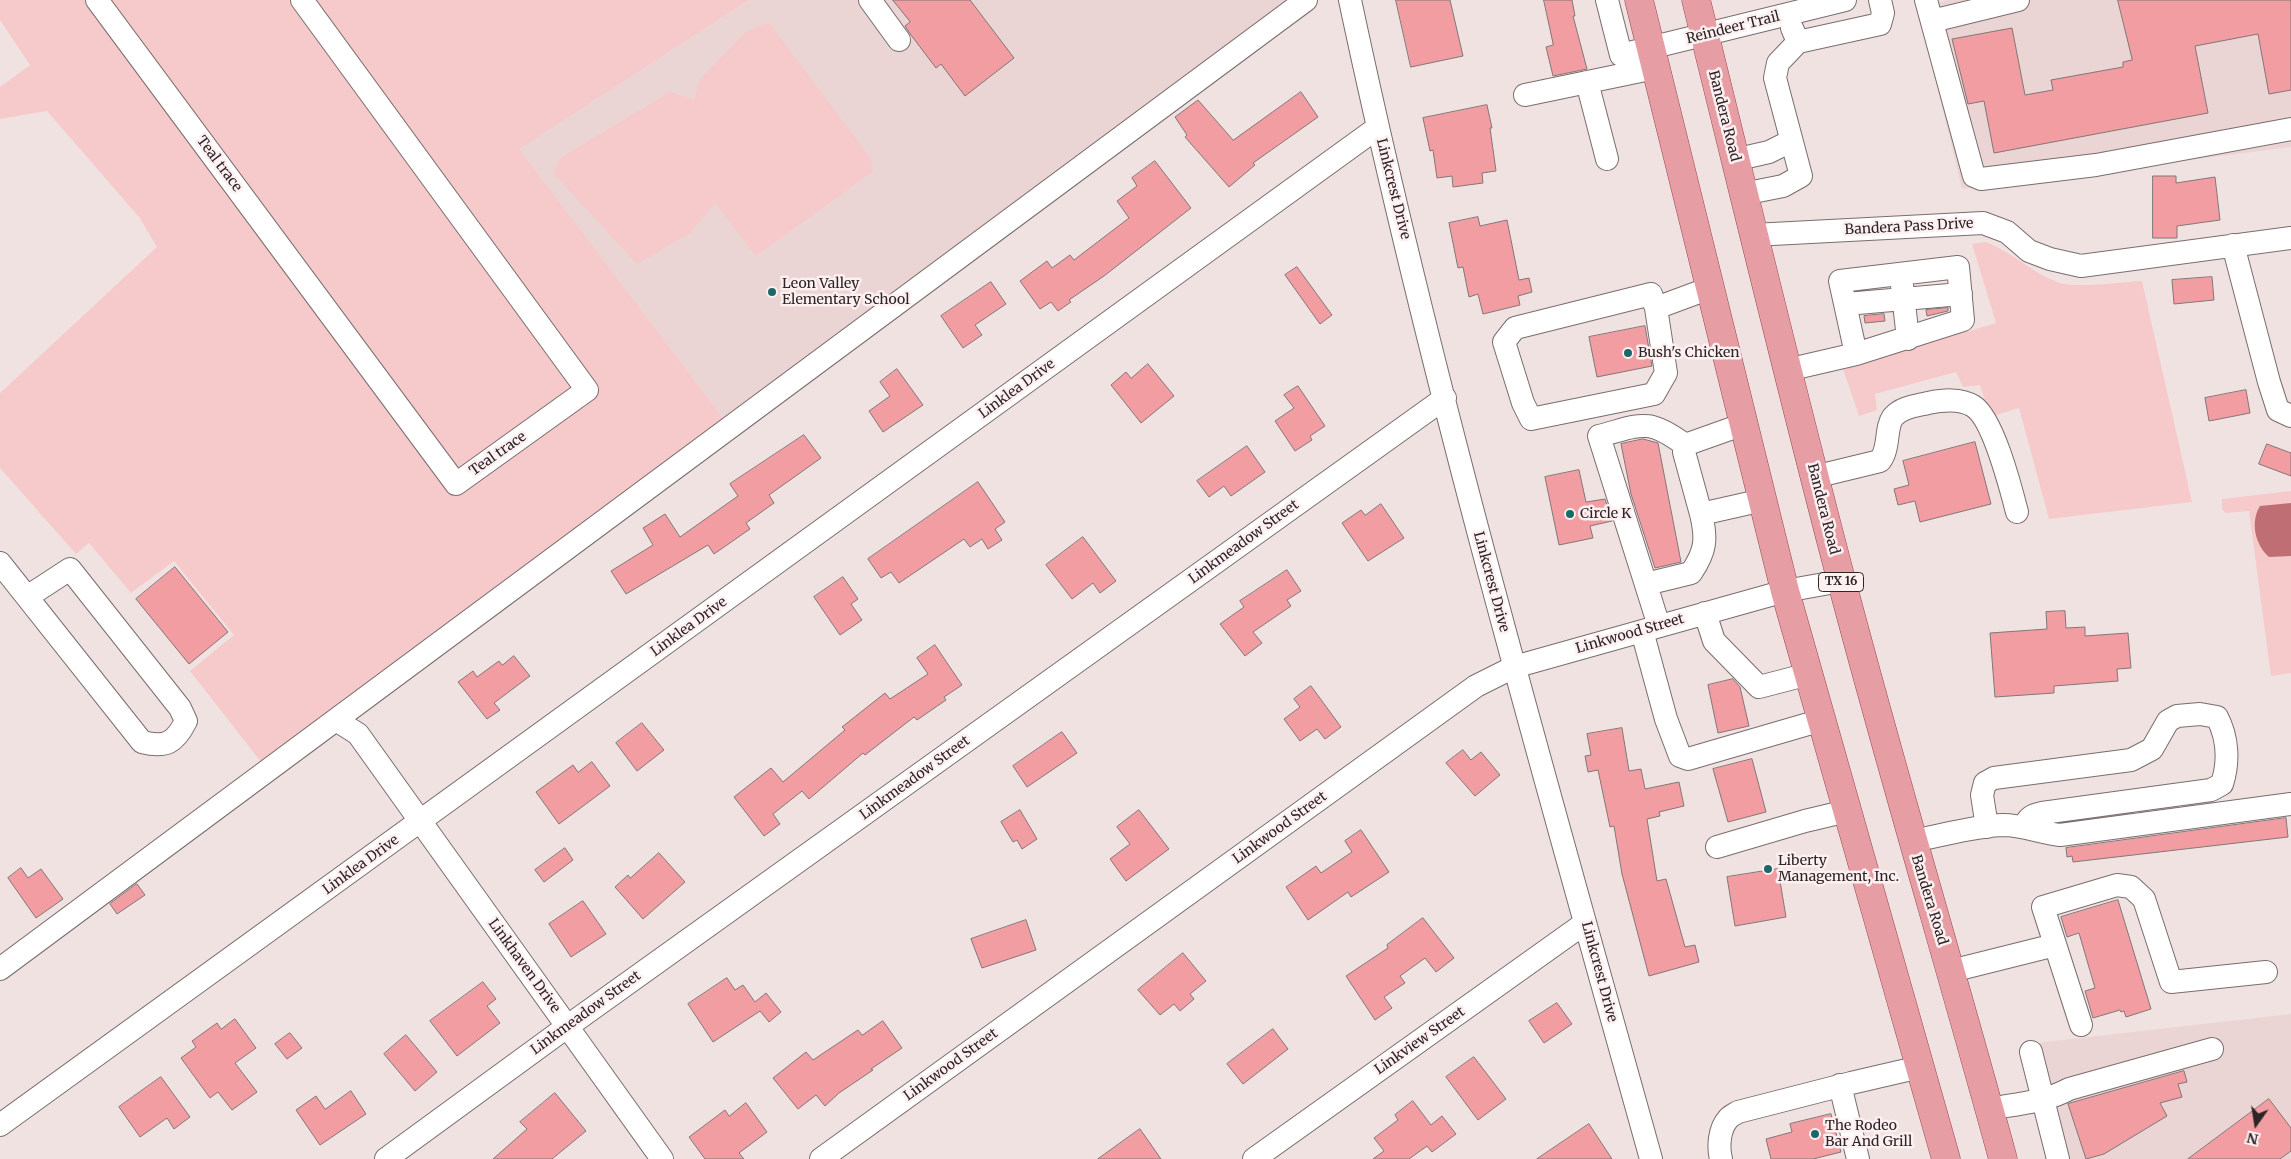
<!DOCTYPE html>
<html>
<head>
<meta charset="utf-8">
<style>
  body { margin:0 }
  #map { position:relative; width:2291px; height:1159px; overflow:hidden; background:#f1e2e2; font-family:Merriweather,serif }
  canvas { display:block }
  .north { position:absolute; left:2231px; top:1099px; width:50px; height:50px; -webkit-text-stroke:4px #feeff0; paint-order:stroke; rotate:193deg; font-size:14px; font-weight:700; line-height:20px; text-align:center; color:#2b2526 }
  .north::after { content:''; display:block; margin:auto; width:18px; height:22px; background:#2b2526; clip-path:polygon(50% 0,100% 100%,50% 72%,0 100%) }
</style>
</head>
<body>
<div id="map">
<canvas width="2291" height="1159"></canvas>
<div class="north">N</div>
</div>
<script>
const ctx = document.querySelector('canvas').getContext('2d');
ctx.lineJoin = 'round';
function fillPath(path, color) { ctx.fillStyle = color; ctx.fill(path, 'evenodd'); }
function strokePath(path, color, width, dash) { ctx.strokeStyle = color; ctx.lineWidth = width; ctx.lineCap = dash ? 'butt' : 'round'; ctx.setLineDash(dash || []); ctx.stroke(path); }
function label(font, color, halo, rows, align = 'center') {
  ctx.font = font + ' Merriweather,serif'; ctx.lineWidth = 5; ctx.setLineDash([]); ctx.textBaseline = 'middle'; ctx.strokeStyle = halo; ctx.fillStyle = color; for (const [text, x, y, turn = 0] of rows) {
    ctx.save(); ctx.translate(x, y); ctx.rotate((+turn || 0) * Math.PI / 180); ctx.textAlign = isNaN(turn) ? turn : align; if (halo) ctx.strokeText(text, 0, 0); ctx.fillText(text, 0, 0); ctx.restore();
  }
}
fillPath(new Path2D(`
  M 749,0 L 1291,0 L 735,434 L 518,149 Z
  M 1948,0 L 2291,0 L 2291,147 L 1962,189 L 1918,7 Z
  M 2291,1014 L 2291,1159 L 2062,1159 L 2036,1043 Z`), '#ebd4d4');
fillPath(new Path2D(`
  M 0,0 L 749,0 L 519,149 L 735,434 L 272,776 L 190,671 L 234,635 L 174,561 L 131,593 L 89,543 L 76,554 L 0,468 L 0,393 L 157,247 L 139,217 L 47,111 L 0,119 L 0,87 L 30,65 L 0,20 Z
  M 769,23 L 871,159 L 873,171 L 756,256 L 715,203 L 690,233 L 637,264 L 554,174 L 560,158 L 670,92 L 694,100 L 700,79 L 748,30 Z
  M 1986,242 C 2012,252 2031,272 2057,282 C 2076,289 2120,282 2142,281 L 2192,502 L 2049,519 L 2019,408 L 1990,417 L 1980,385 L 1963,387 L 1956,372 L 1875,394 L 1877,410 L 1859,416 L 1843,369 L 1996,323 L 1972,244 Z
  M 2291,491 L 2291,673 L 2271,676 L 2249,511 L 2225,513 L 2222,509 L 2222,499 Z`), '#f6cacb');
fillPath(new Path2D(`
  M 2291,503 L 2291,556 L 2269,557 C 2255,545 2250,522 2260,506 Z`), '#bf6e74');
const building = new Path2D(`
  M 893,0 L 970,0 L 1014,58 L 965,96 L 941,64 L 936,68 L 911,35 L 905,26 L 910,22 Z
  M 1396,0 L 1450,0 L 1463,56 L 1411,67 Z
  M 1544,0 L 1572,0 L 1575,16 L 1573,16 L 1587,69 L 1553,76 L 1546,47 L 1553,45 Z
  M 2118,0 L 2291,0 L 2291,90 L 2269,94 L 2258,34 L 2195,46 L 2208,113 L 1994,153 L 1984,101 L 1968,104 L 1952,39 L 2012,28 L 2025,95 L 2053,90 L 2051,80 L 2123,67 L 2123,62 L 2132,60 Z
  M 1301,92 L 1318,117 L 1253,163 L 1255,165 L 1229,187 L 1185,137 L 1187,135 L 1175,117 L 1198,100 L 1233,140 Z
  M 1487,105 L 1492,128 L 1490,128 L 1496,171 L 1482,173 L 1483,183 L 1453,187 L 1452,176 L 1437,178 L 1433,150 L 1430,151 L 1423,118 Z
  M 1155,161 L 1191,208 L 1104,276 L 1069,300 L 1071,302 L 1058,311 L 1051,302 L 1040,309 L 1020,281 L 1047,261 L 1052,268 L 1070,255 L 1074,260 L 1129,218 L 1117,201 L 1137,186 L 1132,178 Z
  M 2153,176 L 2176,176 L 2176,183 L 2215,177 L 2220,220 L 2177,226 L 2177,238 L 2153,238 Z
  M 1478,217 L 1480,226 L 1507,220 L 1519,280 L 1529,278 L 1532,292 L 1518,296 L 1520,305 L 1483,314 L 1478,294 L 1469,297 L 1463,267 L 1458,268 L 1449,223 Z
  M 1297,267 L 1332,315 L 1320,324 L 1285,275 Z
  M 2212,277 L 2214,300 L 2174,304 L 2172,280 Z
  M 991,282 L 1006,304 L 975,325 L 982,335 L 963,348 L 941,316 Z
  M 1948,308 L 1948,311 L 1927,316 L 1926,310 Z
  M 1884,314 L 1885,321 L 1865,323 L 1864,316 Z
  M 1645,326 L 1652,366 L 1597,377 L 1589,337 Z
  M 1148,364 L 1174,396 L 1141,423 L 1111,385 L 1126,372 L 1131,378 Z
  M 897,369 L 923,405 L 883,432 L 869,411 L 890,396 L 880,382 Z
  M 1298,386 L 1325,426 L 1310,436 L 1312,440 L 1295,451 L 1275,421 L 1294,408 L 1284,395 Z
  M 2246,390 L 2250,413 L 2209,421 L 2205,398 Z
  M 804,435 L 821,458 L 769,495 L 774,503 L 746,523 L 750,529 L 714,554 L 708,545 L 626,594 L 611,571 L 653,545 L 643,528 L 665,514 L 680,537 L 738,496 L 730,484 Z
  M 1643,439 L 1658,443 L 1681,562 L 1655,568 L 1631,494 L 1621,444 Z
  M 1975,442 L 1991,504 L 1920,522 L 1915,501 L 1898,505 L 1894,489 L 1909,485 L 1903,461 Z
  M 2267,444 L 2291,453 L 2291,476 L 2259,464 Z
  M 1247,446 L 1265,472 L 1231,496 L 1224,486 L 1209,497 L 1197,481 Z
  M 1579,470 L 1586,502 L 1605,499 L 1612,521 L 1590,526 L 1593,538 L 1559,545 L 1545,477 Z
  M 978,482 L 1005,522 L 995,529 L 1002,540 L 988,549 L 982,539 L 970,547 L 964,539 L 899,583 L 891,572 L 881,578 L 868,559 Z
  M 1381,504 L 1404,538 L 1368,561 L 1342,523 L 1361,510 L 1365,515 Z
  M 1083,537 L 1116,581 L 1100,593 L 1093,583 L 1072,599 L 1046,565 Z
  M 175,567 L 228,632 L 189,664 L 136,599 Z
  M 1287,570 L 1301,591 L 1287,600 L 1291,606 L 1253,632 L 1262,643 L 1245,656 L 1220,624 L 1244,607 L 1240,601 Z
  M 843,577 L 858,599 L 851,604 L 862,620 L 840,635 L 814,597 Z
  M 2065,611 L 2066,628 L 2085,627 L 2085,636 L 2128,633 L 2131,668 L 2117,669 L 2118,681 L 2054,686 L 2054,693 L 1995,697 L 1990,633 L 2047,629 L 2046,612 Z
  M 935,645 L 962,685 L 944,697 L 946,700 L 917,720 L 914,717 L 865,755 L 863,753 L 809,799 L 802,791 L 773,814 L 780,824 L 764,836 L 734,797 L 771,768 L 783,782 L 845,730 L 842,727 L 885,693 L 890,699 L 928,674 L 917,658 Z
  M 514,656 L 530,676 L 494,703 L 500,710 L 487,719 L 458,682 L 473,671 L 477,677 L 499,661 L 502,665 Z
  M 1733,679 L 1740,687 L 1749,726 L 1718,733 L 1708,685 Z
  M 1311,686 L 1341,727 L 1325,739 L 1317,729 L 1300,741 L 1284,719 L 1300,707 L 1294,699 Z
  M 642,723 L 664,750 L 637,771 L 616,743 Z
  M 1622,728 L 1629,771 L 1641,769 L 1645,789 L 1679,782 L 1684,806 L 1659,812 L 1660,816 L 1647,819 L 1657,881 L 1666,879 L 1685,947 L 1695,945 L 1699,962 L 1649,976 L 1622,874 L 1614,826 L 1610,827 L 1598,770 L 1588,772 L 1585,756 L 1591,755 L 1587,734 Z
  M 1062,732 L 1077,753 L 1027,787 L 1013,766 Z
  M 1463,750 L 1471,760 L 1481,752 L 1500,775 L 1475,796 L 1446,763 Z
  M 1752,759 L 1766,812 L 1728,822 L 1713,769 Z
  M 592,762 L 610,786 L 559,824 L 536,792 L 573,765 L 578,772 Z
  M 1020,810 L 1037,839 L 1022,849 L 1017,840 L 1013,842 L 1001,822 Z
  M 1139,810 L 1169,849 L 1126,881 L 1110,859 L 1130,844 L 1117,827 Z
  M 2286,818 L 2288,837 L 2073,862 L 2072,856 L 2067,857 L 2066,848 Z
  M 1361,830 L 1389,872 L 1351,897 L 1348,892 L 1308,920 L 1286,887 L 1316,866 L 1321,873 L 1352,852 L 1345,841 Z
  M 565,848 L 573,860 L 544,882 L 535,870 Z
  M 659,853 L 685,882 L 643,919 L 615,887 L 628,875 L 630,878 Z
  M 21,868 L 28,878 L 41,869 L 63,899 L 36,918 L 8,878 Z
  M 1778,869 L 1786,917 L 1735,926 L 1727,877 Z
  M 137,884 L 145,895 L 117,914 L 110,904 Z
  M 2118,900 L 2151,1009 L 2126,1017 L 2124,1011 L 2121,1012 L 2120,1010 L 2093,1018 L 2085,991 L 2095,988 L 2079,933 L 2067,937 L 2061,917 Z
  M 583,901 L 606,934 L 571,957 L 549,924 Z
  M 1423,918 L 1454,958 L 1436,972 L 1425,958 L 1400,976 L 1405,983 L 1384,997 L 1392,1008 L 1375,1020 L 1346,976 L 1388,948 L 1387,945 Z
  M 1026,920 L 1036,950 L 982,968 L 971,939 Z
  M 1183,953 L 1206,981 L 1190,994 L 1194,999 L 1180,1011 L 1174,1004 L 1160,1015 L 1138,990 Z
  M 727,978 L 735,990 L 743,985 L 755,1002 L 766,993 L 781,1012 L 769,1022 L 760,1011 L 713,1042 L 688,1004 Z
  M 483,982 L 496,999 L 487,1006 L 500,1023 L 457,1056 L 430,1021 Z
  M 1557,1003 L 1572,1024 L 1544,1043 L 1529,1021 Z
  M 235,1019 L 256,1048 L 235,1063 L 257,1092 L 232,1110 L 218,1092 L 210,1098 L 181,1058 L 196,1047 L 192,1041 L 217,1023 L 221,1029 Z
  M 883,1021 L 902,1048 L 871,1069 L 873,1070 L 839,1093 L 825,1106 L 816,1095 L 798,1109 L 773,1078 L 806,1052 L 813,1060 L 858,1030 L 862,1035 Z
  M 1273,1029 L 1288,1049 L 1243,1084 L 1227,1064 Z
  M 290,1033 L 302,1048 L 287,1059 L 275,1044 Z
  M 406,1035 L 437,1072 L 415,1091 L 384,1054 Z
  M 1474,1057 L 1506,1099 L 1478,1120 L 1446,1077 Z
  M 2184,1071 L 2187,1082 L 2178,1084 L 2182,1097 L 2160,1103 L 2167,1116 L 2104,1154 L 2086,1159 L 2068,1104 Z
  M 161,1077 L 190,1117 L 174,1129 L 167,1118 L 140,1137 L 119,1107 Z
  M 351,1091 L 366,1114 L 320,1145 L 296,1110 L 316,1096 L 325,1109 Z
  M 555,1093 L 586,1131 L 552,1159 L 493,1159 L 527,1129 L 520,1122 Z
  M 2269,1099 L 2291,1128 L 2291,1151 L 2280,1159 L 2188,1159 Z
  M 1413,1101 L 1431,1125 L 1442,1116 L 1456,1134 L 1432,1152 L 1427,1146 L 1409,1159 L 1373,1159 L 1384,1151 L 1374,1138 L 1398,1120 L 1395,1115 Z
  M 746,1103 L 767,1132 L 739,1153 L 744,1159 L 705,1159 L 689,1137 L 725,1110 L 729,1116 Z
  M 1831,1114 L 1841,1152 L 1813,1159 L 1771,1159 L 1766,1139 L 1792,1132 L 1790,1124 Z
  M 1589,1124 L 1612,1159 L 1537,1159 Z
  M 1140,1129 L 1161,1159 L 1098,1159 Z`);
fillPath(building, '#f29da2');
strokePath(building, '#837677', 1);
const minor = new Path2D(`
  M 97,0 L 456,484 L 587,390 L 302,0
  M 870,0 L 899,40
  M 1350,0 C 1433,391 1544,774 1651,1159
  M 1607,0 L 1621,55 L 1845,0
  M 1926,0 L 1974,176 L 1981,179 L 2096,165 L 2291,129
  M 1932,21 L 2018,0
  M 1792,28 L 1798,42 L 1880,24 L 1883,13 L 1880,0
  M 1587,82 L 1607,159
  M 1525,95 L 1655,68
  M 1734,160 L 1769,152 L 1791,141
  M 1743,194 L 1783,186 L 1801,176 L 1775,78 L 1778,63 L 1798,42
  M 1753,235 L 1983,223 L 2007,232 L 2029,251 L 2050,259 L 2081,266 L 2291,238
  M 2233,245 L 2269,382 L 2278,410 L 2291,416
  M 1902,285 L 1908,339
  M 1651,294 L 1656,308 L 1666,373 L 1654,394 L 1531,419 L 1523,403 L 1504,342 L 1515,328 Z
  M 1846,304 L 1961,294
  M 1656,308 L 1710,288
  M 1787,370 L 1856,354 L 1963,320 L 1958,267 L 1840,281 L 1856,354
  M 1744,424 L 1685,445 L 1684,452 L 1701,514 L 1763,500
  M 1814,477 L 1880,461 C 1890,448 1885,428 1893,417 C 1902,407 1916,406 1928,403 C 1943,400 1960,398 1973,406 C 1993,418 2011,489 2017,512
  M 0,563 L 142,742 C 166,748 175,743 186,721 L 180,708 L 70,569 L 27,597
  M 1646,584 L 1691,573 C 1706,551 1707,539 1701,514
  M 1705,613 L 1714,641 L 1759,687 L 1809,674
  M 1659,626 L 1599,436 C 1641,425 1647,417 1685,445
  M 1642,631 L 1666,719 L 1680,756 L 1688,759 L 1822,720
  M 336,720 L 358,734 L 662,1159
  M 1987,827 L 1982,795 L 1985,783 L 1994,778 L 2131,760 L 2152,749 L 2168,721 L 2177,716 L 2200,714 L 2217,717 C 2228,738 2229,762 2222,784 L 2211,790 L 2042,813 C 2033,815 2027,817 2025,827
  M 1912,841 C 1941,836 1973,826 2003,825 C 2023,825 2041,833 2060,835 L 2291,804
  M 1717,847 L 1805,821 L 1847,811
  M 0,969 L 1306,0
  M 1951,971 L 2055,945
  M 2081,1025 L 2043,907 L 2117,885 L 2131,887 L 2144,899 L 2171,982 L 2266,972
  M 2031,1052 L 2058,1159
  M 1840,1085 L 1858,1159
  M 1989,1109 C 2016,1104 2046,1102 2069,1089 L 2212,1049
  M 0,1125 L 1377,128
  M 386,1159 L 568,1026 L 1445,398
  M 821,1159 L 1476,686 L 1514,667 L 1785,591 L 1841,581
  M 1254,1159 L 1585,923
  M 1721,1159 C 1718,1147 1719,1129 1728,1119 C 1730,1116 1735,1114 1738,1112 L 1851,1083 L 1920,1067`);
const major = new Path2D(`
  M 1639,0 L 1785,591 L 1946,1159
  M 1696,0 C 1744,193 1790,386 1841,579 C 1892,773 1950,965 2003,1159`);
strokePath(minor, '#796d6d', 24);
strokePath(major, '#9a4851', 29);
strokePath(minor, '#fff', 22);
strokePath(major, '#e69da4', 28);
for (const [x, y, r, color] of [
  [772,292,5,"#1b6869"],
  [1628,353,5,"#1b6869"],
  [1570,514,5,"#1b6869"],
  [1768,869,5,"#1b6869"],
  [1815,1134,5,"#1b6869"]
]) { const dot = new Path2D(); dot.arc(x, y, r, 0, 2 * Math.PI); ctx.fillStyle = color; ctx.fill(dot); strokePath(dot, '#feeff0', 2); }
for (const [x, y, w] of [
  [1841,582,45]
]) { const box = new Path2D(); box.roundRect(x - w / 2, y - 9.5, w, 19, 4); ctx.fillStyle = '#feeff0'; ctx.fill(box); strokePath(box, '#2b2526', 1); }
label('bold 12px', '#2b2526', null, [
  ["TX 16",1841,582]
]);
label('14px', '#2b2526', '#feeff0', [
  ["Reindeer Trail",1733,28,-14],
  ["Bandera Road",1724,116,76],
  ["Teal trace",219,164,53],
  ["Linkcrest Drive",1393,189,76],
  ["Bandera Pass Drive",1909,227,-3],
  ["Linklea Drive",1017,389,-36],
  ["Teal trace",498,454,-35],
  ["Bandera Road",1823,509,76],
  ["Linkmeadow Street",1244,542,-36],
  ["Linkcrest Drive",1491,582,75],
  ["Linklea Drive",689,627,-36],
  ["Linkwood Street",1630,634,-16],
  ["Linkmeadow Street",915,778,-36],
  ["Linkwood Street",1280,828,-36],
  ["Linklea Drive",361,865,-36],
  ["Bandera Road",1929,900,73],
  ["Linkhaven Drive",524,966,54],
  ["Linkcrest Drive",1599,972,75],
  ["Linkmeadow Street",586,1013,-36],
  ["Linkview Street",1420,1041,-35],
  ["Linkwood Street",951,1065,-36]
]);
label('14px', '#2b2526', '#feeff0', [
  ["Leon Valley",782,284],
  ["Elementary School",782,300],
  ["Bush's Chicken",1638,353],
  ["Circle K",1580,514],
  ["Liberty",1778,861],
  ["Management, Inc.",1778,877],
  ["The Rodeo",1825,1126],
  ["Bar And Grill",1825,1142]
], 'left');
</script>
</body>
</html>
